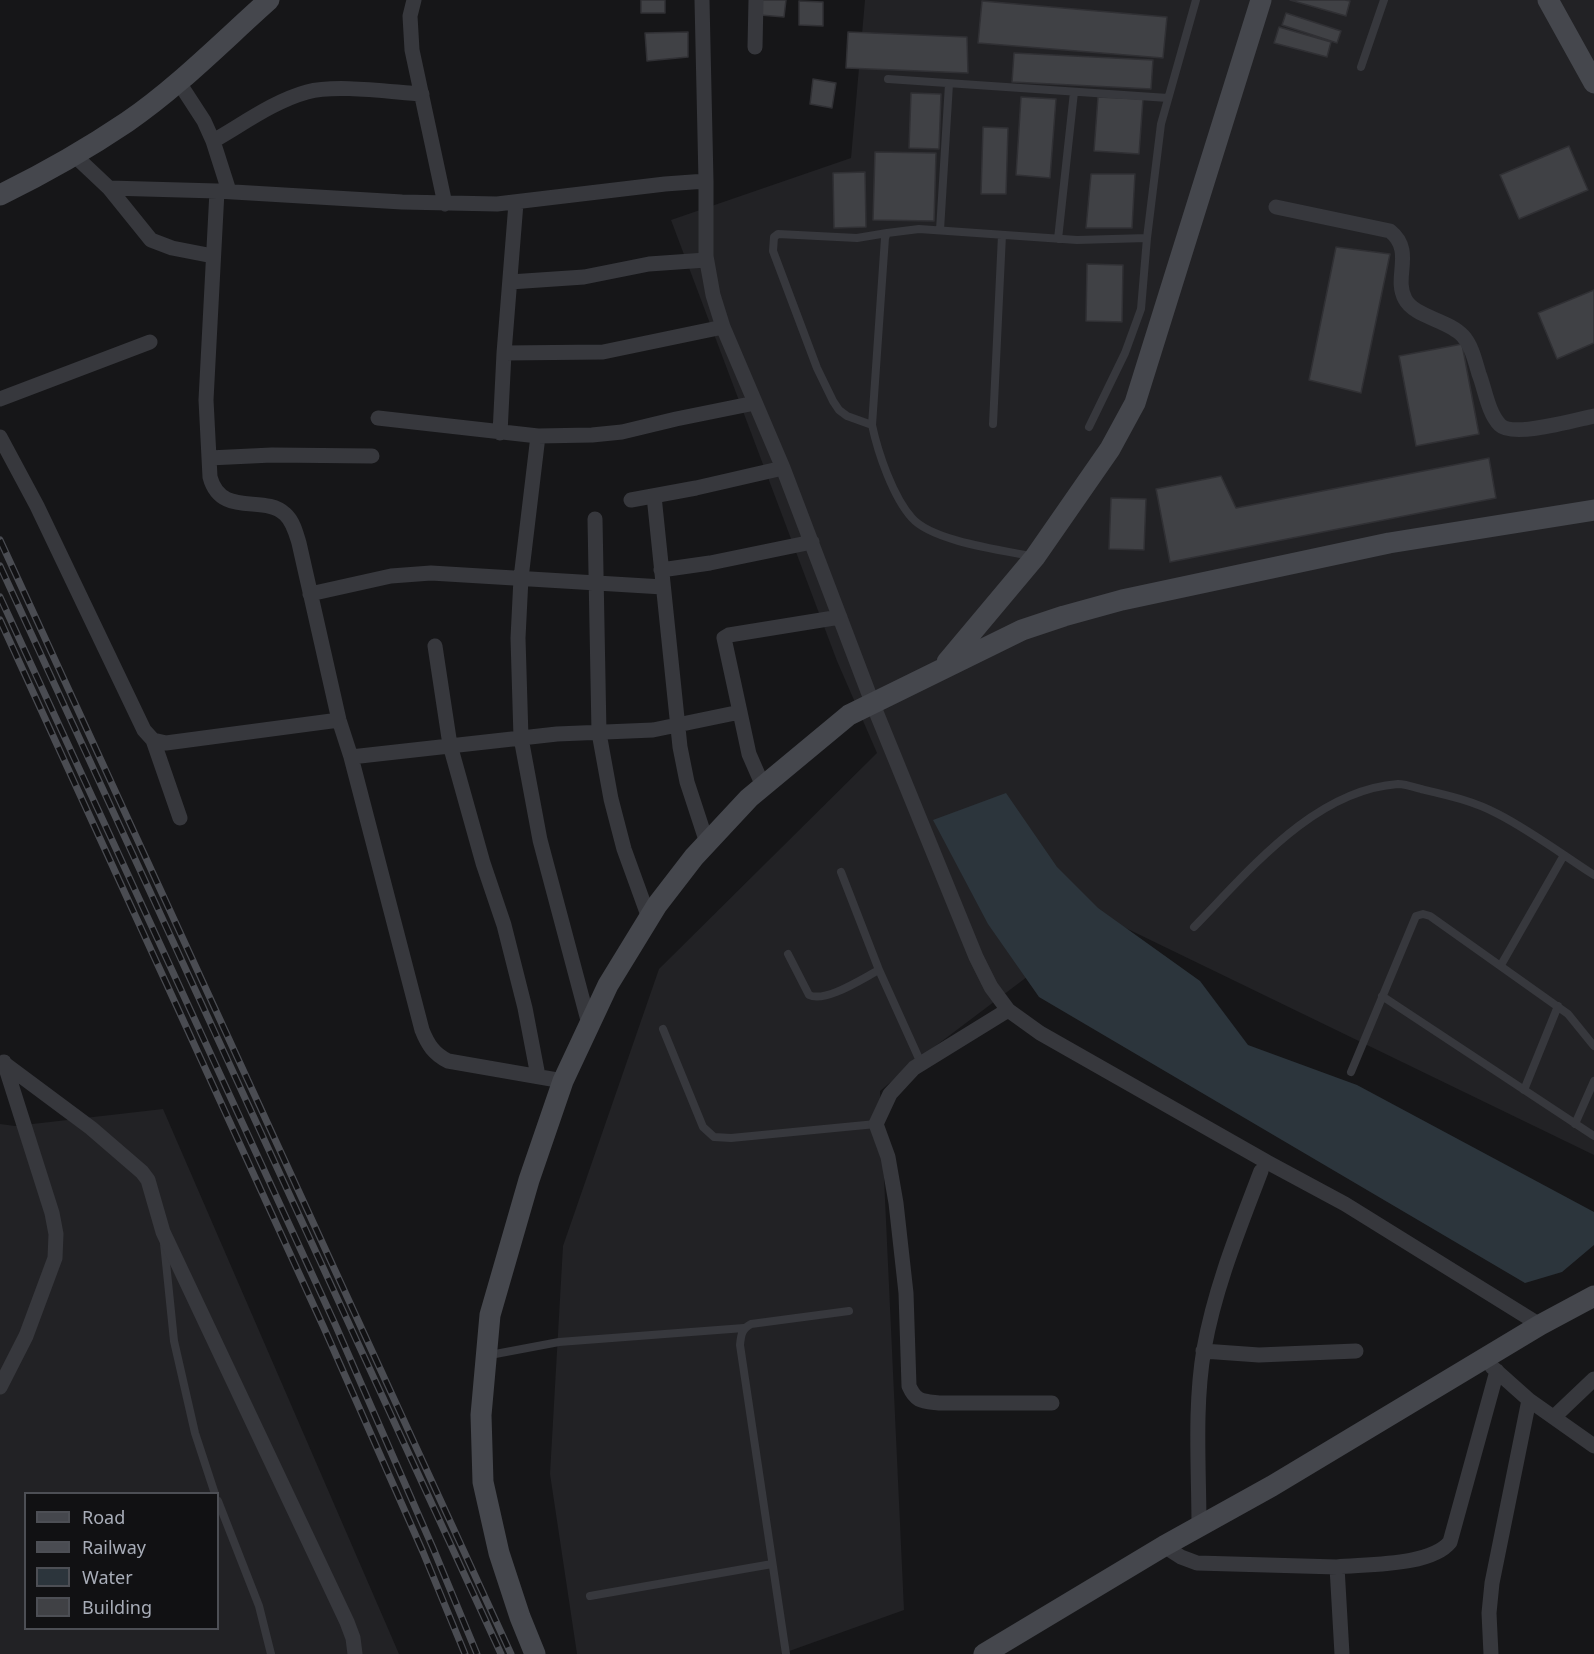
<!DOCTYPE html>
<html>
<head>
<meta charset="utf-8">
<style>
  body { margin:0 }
  #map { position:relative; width:1594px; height:1654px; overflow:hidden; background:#161618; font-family:"Noto Sans",sans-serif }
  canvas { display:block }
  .legend { position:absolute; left:24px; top:1492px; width:195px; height:138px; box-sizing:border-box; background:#111113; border:2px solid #4d4f55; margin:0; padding:8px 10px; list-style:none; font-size:18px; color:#a8adb8 }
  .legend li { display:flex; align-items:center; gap:12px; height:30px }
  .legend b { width:30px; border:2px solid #4d4f55 }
</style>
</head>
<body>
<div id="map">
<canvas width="1594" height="1654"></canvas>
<ul class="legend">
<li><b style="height:8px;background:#45474d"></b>Road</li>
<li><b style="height:8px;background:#4a4c52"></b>Railway</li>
<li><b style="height:16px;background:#2c353c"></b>Water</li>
<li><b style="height:16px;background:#404145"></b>Building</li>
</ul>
</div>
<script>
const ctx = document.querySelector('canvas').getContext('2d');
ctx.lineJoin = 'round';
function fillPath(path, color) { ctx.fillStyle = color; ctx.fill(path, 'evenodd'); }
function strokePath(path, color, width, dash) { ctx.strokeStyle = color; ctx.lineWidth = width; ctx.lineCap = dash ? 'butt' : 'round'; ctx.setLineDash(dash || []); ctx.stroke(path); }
fillPath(new Path2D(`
  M 865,0 L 1594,0 L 1594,1155 L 1105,918 L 917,1060 L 880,1091 L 904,1610 L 781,1654 L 577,1654 L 550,1474 L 563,1246 L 659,969 L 877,753 L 837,661 L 671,220 L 851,158 Z
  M 163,1109 L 399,1654 L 0,1654 L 0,1124 L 15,1126 ZM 26,1494 L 218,1494 L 218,1628 L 26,1628 Z`), '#222225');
fillPath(new Path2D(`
  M 1006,793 L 1057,867 L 1098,908 L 1200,981 L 1248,1045 L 1357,1085 L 1594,1212 L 1594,1245 L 1562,1272 L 1525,1283 L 1039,997 L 988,924 L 933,820 Z`), '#2c353c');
const building = new Path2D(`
  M 641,0 L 665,0 L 665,13 L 641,13 Z
  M 762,0 L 786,0 L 784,17 L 760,15 Z
  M 1290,0 L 1345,0 L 1350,1 L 1346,16 Z
  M 799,1 L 823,2 L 823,26 L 799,25 Z
  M 982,1 L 1167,17 L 1163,58 L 978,43 Z
  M 1286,13 L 1341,31 L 1337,43 L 1282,25 Z
  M 1279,27 L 1331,42 L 1327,57 L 1274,43 Z
  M 688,32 L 688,57 L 647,61 L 645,33 Z
  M 848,32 L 967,37 L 968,73 L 846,68 Z
  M 1014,53 L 1153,60 L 1151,89 L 1012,82 Z
  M 813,79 L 836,83 L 832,108 L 810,104 Z
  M 911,93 L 941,94 L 939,149 L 909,148 Z
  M 1021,97 L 1056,99 L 1050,178 L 1016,175 Z
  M 1098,97 L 1143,99 L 1139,154 L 1094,151 Z
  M 983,127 L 1008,128 L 1006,194 L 981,194 Z
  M 1569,146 L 1588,190 L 1519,219 L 1500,175 Z
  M 875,152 L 936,153 L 934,221 L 873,220 Z
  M 865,172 L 866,227 L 834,228 L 833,173 Z
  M 1091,174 L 1135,174 L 1132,228 L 1086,228 Z
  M 1336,247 L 1390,254 L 1361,393 L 1309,380 Z
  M 1087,264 L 1123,265 L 1122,322 L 1086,321 Z
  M 1594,290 L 1594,343 L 1557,359 L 1538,313 Z
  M 1462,344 L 1479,434 L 1416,446 L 1399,356 Z
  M 1489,458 L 1496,498 L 1170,562 L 1156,489 L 1221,476 L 1236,508 Z
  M 1111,498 L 1146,499 L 1144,550 L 1109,549 Z`);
fillPath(building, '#404145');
strokePath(building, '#303034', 1.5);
strokePath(new Path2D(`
  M 1361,67 L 1384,0
  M 888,79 L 1168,98
  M 940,230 L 949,84
  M 1058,239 L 1074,92
  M 993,424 L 1002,235
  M 872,425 L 847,416 L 839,410 L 833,401 L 817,368 L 773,251 L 774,237 L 778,234 L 857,238 L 887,233
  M 1089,427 L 1125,353 L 1141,309 L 1147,238
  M 1031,556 C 1001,550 932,541 912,518 C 893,497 878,453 872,425 L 885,238 L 887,233 L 919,229 L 1077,240 L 1147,238 L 1161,124 L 1196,0
  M 841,872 L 879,970
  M 1194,927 C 1249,871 1314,790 1398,784 C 1405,784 1414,787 1421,789 C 1447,795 1474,801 1498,814 C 1531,831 1563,855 1594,875
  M 788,954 L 809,995 C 826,1003 863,978 879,970 L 921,1063
  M 1501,965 L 1564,855
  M 1382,996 L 1594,1136
  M 663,1029 L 703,1127 L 714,1137 L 731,1138 L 876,1124
  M 1351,1072 L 1416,916 L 1423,914 L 1430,916 L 1568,1014 L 1594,1046
  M 1524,1090 L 1558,1006
  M 1575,1124 L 1594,1081
  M 164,1243 L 174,1341 L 195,1433 L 215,1494
  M 490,1355 L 559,1342 L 744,1328
  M 218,1501 L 259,1606 L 271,1654
  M 590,1596 L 772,1564
  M 786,1654 L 740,1345 C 741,1334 742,1329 751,1324 L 849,1311`), '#37383d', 8);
strokePath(new Path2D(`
  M 414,0 L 410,16 L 412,50 L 445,204
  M 755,47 L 756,0
  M 178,81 L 204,121 L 213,141 L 229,191
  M 213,141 C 243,124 274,101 307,92 C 336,84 390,92 422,94
  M 74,155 L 109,188 L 217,191 L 206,400 L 210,477 C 221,518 264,494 285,514 C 293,521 296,533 299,543 L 339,720 L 351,757 L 422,1030 C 428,1045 434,1054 448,1061 L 563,1081
  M 706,181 L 706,256 L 713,295 L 723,327 L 783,468 L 872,702 L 976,957 L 991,987 L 1008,1010 L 1040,1033 L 1267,1162 L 1345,1204 L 1540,1325
  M 109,188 L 151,240 L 172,248 L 213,256
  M 217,191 L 402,202 L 497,204 L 665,184 L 706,181 L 702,0
  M 1276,207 L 1390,231 C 1415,251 1393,277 1405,299 C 1414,317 1449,320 1463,336 C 1472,346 1475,361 1479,374 C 1485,389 1488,413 1500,425 C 1513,438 1575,420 1594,416
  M 510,282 L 584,277 L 649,264 L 706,260
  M 504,353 L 603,352 L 723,327
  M 0,399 L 150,342
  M 378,418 L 538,436 L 592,435 L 622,432 L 676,419 L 755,403
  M 500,433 L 504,353 L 516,203
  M 538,436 L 521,578 L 518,638 L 521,738 L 540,840 L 589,1024
  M 0,437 L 37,506 L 144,730 L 153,740 L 166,743 L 339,720
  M 209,458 L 272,455 L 372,456
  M 654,496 L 680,747 L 687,782 L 707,843
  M 631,500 L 696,488 L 783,468
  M 595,519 L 599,733 L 611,799 L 624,849 L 649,918
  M 661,570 L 710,563 L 812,542
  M 310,594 L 391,576 L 431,573 L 663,587
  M 435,646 L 450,745 L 483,863 L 504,925 L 525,1008 L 538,1076
  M 740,712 L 724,638 L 729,635 L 840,617
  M 153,740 L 180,818
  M 351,757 L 557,734 L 653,730 L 740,712 L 749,754 L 763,786
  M 1008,1010 L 914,1068 L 890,1094 L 876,1124 L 888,1157 L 896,1203 L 906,1293 L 909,1386 C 916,1402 922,1401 939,1403 L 1052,1403
  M 5,1064 L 91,1128 L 142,1172 L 148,1180 L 163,1232 L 347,1622 L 353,1638 L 355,1654
  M 1203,1351 L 1259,1355 L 1356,1351
  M 1492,1367 L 1529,1400 L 1594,1446
  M 0,1387 L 26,1336 L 55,1258 L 56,1234 L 52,1213 L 4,1062
  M 1554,1417 L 1594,1379
  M 1199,1527 C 1199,1469 1194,1407 1204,1349 C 1215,1287 1239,1229 1261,1171
  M 1164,1546 L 1181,1557 L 1197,1563 L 1337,1567 L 1342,1654
  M 1337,1567 C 1367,1564 1431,1566 1450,1542 L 1497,1371
  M 1491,1654 L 1489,1613 L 1492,1583 L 1529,1400`), '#37383d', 15);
strokePath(new Path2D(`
  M 1548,0 L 1594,83
  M 0,195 C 43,174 87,149 127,122 C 178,87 223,41 269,0
  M 947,662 L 1035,557 L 1110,449 L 1135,403 L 1261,0
  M 535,1654 L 520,1617 L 499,1553 L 483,1482 L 481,1415 L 490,1315 L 529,1180 L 563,1081 L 608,985 L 657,905 L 694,857 L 749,798 L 849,715 L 1022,630 L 1064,616 L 1122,600 L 1389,543 L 1594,510
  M 984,1654 L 1164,1546 L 1272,1486 L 1540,1325 L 1594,1296`), '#45474d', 21);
const rail = new Path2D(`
  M 0,540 L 511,1654
  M 0,566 L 501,1654
  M 0,597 L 335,1324 L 433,1548 L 477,1654
  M 0,620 L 324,1328 L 423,1552 L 465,1654`);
strokePath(rail, '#4a4c52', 7);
strokePath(rail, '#111113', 4.5, [14]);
</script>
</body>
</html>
